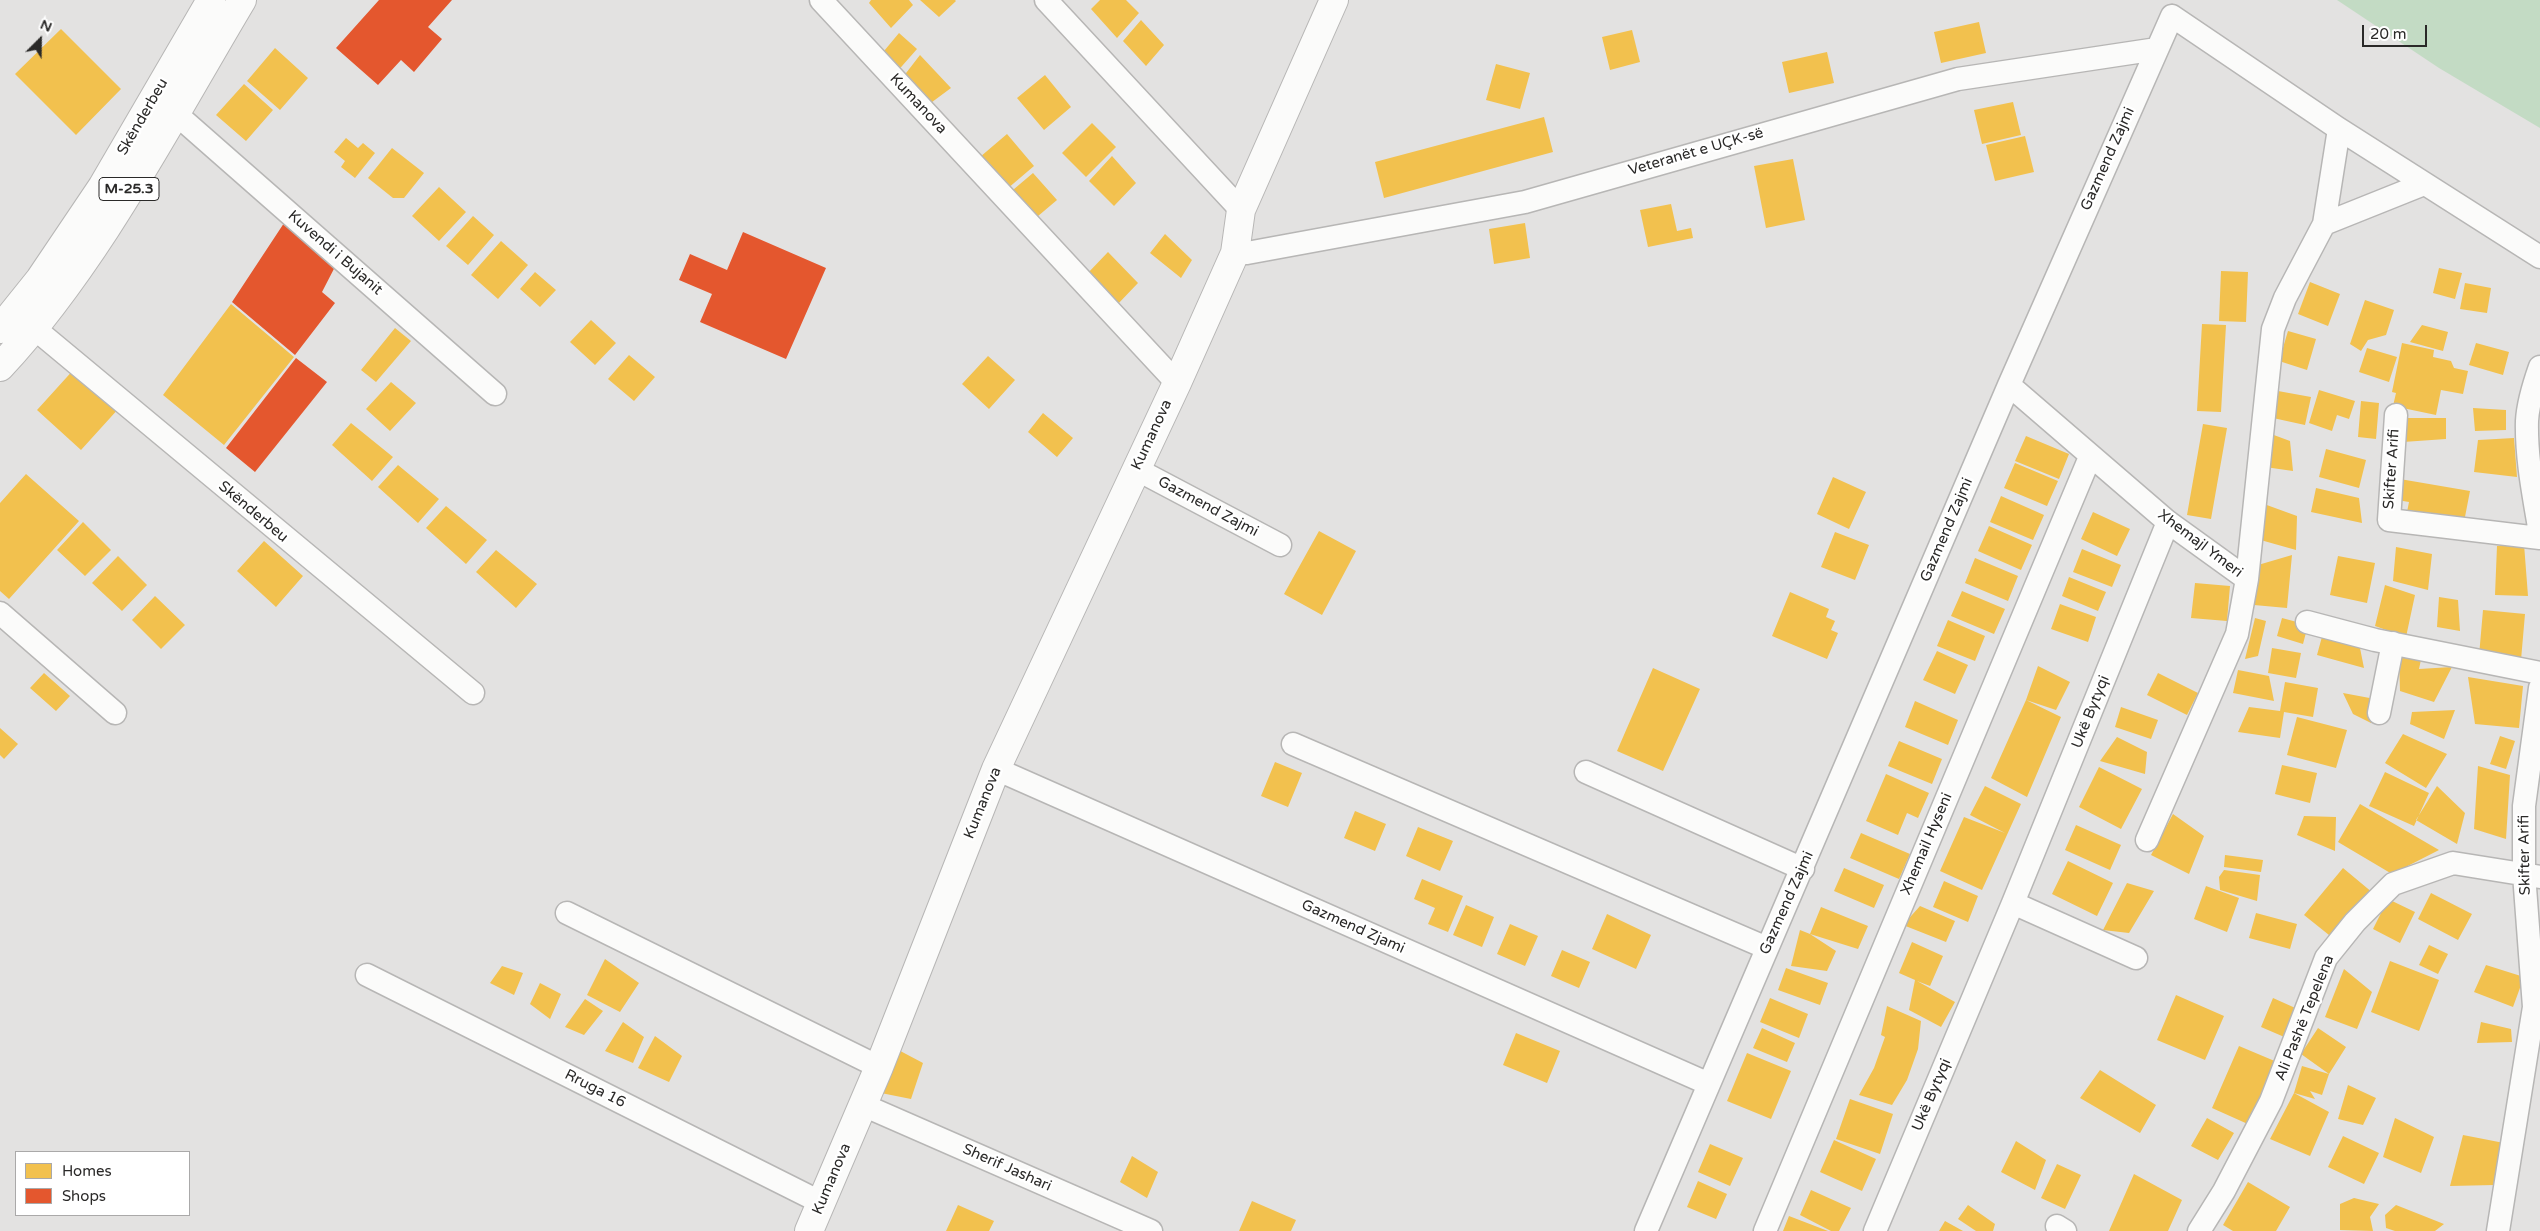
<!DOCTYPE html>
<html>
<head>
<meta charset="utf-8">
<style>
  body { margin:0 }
  #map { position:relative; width:2540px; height:1231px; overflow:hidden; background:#e3e2e1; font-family:"Varela Round",sans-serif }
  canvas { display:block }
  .legend { position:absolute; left:15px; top:1151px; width:175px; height:65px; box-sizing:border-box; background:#fff; border:1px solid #aaa9a9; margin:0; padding:6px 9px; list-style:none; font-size:15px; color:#2a2928 }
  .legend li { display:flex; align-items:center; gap:10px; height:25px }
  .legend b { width:25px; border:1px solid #aaa9a9 }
  .north { position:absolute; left:15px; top:15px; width:50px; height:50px; -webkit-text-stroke:4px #fff; paint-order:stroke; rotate:23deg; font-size:14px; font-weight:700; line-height:20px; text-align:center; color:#2a2928 }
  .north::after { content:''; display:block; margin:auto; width:18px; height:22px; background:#2a2928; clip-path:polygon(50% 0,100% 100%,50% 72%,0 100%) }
  .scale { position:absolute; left:2362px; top:25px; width:65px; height:22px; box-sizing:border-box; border:2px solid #2a2928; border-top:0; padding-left:6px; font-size:15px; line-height:18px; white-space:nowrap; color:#2a2928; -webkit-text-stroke:4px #fff; paint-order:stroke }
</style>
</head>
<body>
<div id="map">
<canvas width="2540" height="1231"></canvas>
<ul class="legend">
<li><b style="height:14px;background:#f2c14e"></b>Homes</li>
<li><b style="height:14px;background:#e4572e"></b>Shops</li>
</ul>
<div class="north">N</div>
<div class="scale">20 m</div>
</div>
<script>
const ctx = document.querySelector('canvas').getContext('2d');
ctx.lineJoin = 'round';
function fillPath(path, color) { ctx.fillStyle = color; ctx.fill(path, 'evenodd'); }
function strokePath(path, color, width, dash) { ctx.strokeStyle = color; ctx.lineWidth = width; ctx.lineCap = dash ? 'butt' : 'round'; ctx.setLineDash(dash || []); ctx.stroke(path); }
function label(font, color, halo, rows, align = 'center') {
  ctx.font = font + ' "Varela Round",sans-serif'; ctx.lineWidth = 5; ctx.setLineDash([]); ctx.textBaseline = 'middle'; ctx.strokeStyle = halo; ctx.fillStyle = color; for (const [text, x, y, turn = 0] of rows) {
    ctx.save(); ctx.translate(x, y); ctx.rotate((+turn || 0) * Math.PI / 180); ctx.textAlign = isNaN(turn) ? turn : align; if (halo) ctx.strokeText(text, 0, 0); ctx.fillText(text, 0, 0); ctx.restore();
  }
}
fillPath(new Path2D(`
  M 2337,0 L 2540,0 L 2540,128 L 2439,68 Z`), '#c3dbc4');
fillPath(new Path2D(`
  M 871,0 L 909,0 L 913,5 L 891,28 L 869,3 Z
  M 920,0 L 955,0 L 956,1 L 939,17 Z
  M 1100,0 L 1126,0 L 1139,13 L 1117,38 L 1091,9 Z
  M 1141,20 L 1164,45 L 1146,66 L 1123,41 Z
  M 1979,22 L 1986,53 L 1941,63 L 1934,32 Z
  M 61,29 L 121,89 L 76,135 L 15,74 Z
  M 1632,30 L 1640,62 L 1610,70 L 1602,37 Z
  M 899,33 L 917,49 L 895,74 L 879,57 Z
  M 275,48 L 308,78 L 280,110 L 247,81 Z
  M 1827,52 L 1834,83 L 1789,93 L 1782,62 Z
  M 920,55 L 951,88 L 924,108 L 903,77 Z
  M 1496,64 L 1530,73 L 1520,109 L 1486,100 Z
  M 1045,75 L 1071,107 L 1044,130 L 1017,98 Z
  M 244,84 L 273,110 L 246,141 L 216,115 Z
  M 2013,102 L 2021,135 L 1982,144 L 1974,110 Z
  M 1544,117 L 1553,152 L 1384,198 L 1375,162 Z
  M 1092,123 L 1116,147 L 1086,177 L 1062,153 Z
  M 1007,134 L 1034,166 L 1007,189 L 980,157 Z
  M 2025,136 L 2034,172 L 1995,181 L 1986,145 Z
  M 346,138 L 358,148 L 363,143 L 375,153 L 355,178 L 341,167 L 345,161 L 334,152 Z
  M 392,148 L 424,173 L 404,198 L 393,198 L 368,178 Z
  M 1112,156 L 1136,183 L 1114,206 L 1089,181 Z
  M 1793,159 L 1805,220 L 1766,228 L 1754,166 Z
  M 1033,173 L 1057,200 L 1031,222 L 1007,195 Z
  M 439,187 L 466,212 L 439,241 L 412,216 Z
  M 1671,204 L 1677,231 L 1691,228 L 1693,238 L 1648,247 L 1640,210 Z
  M 473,216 L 494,235 L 468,265 L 446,246 Z
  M 1525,223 L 1530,258 L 1494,264 L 1489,229 Z
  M 1165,234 L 1192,260 L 1181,278 L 1150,253 Z
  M 501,241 L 528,265 L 498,299 L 471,275 Z
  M 1108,252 L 1138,283 L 1116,306 L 1086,275 Z
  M 2439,268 L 2462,273 L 2455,299 L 2433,293 Z
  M 2221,271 L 2248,272 L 2246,322 L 2219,321 Z
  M 535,272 L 556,290 L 540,307 L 520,289 Z
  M 2310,282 L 2340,294 L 2328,326 L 2298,314 Z
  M 2465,283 L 2491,288 L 2487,313 L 2460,309 Z
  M 2365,300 L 2394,310 L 2386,335 L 2368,340 L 2361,351 L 2350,344 Z
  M 231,304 L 294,357 L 224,445 L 163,395 Z
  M 591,320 L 616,343 L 595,365 L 570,342 Z
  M 2202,324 L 2226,325 L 2221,412 L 2197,411 Z
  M 2422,325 L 2448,332 L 2443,351 L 2410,342 Z
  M 395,328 L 411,341 L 376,382 L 361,370 Z
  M 2288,331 L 2316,339 L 2307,370 L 2279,361 Z
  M 2402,343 L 2434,350 L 2433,357 L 2451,361 L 2454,368 L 2468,371 L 2463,394 L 2441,390 L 2436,415 L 2393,406 L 2396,393 L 2392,392 Z
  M 2476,343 L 2509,352 L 2503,375 L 2469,365 Z
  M 2367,348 L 2397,357 L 2389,382 L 2359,372 Z
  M 629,355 L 655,377 L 634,401 L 608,379 Z
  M 988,356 L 1015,380 L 989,409 L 962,384 Z
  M 76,367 L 120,407 L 81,450 L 37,410 Z
  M 391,382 L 416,403 L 390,431 L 366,409 Z
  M 2319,390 L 2355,401 L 2349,419 L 2337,415 L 2332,431 L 2309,423 Z
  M 2278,391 L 2311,397 L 2305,425 L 2273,418 Z
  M 2361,401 L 2379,403 L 2376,439 L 2358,437 Z
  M 2473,408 L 2506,410 L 2506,430 L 2475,431 Z
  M 1043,413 L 1073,438 L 1057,457 L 1028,432 Z
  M 2402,418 L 2446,418 L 2446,439 L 2403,442 Z
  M 351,423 L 393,457 L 372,481 L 332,445 Z
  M 2203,424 L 2227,428 L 2211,519 L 2187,515 Z
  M 2263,431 L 2290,441 L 2293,471 L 2265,467 Z
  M 2026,436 L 2069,454 L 2059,479 L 2015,461 Z
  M 2514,438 L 2517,477 L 2474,472 L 2478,440 Z
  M 2326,449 L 2366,460 L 2359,488 L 2319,477 Z
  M 2015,463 L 2058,481 L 2047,506 L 2004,488 Z
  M 398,465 L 439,499 L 418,523 L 378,487 Z
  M 26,474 L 79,521 L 9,599 L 0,591 L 0,503 Z
  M 1833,477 L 1866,492 L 1849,529 L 1817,514 Z
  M 2394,478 L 2470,491 L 2464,522 L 2407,512 L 2409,502 L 2391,499 Z
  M 2316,488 L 2359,498 L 2362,523 L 2311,512 Z
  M 2001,496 L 2044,515 L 2033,540 L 1990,522 Z
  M 2264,504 L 2297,516 L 2296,550 L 2257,539 Z
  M 446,506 L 487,540 L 466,564 L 426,528 Z
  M 2093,512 L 2130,529 L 2117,556 L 2081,539 Z
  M 83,522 L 111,550 L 85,576 L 57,550 Z
  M 1989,526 L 2032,545 L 2021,570 L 1978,551 Z
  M 1319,531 L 1356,551 L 1322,615 L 1284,594 Z
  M 1835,532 L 1869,545 L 1855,580 L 1821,567 Z
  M 264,541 L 303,576 L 276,607 L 237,571 Z
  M 2524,544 L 2528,596 L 2495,595 L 2497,546 Z
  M 2396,547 L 2432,554 L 2428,590 L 2393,581 Z
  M 2082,549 L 2121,565 L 2112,587 L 2073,572 Z
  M 496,550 L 537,584 L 516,608 L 476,572 Z
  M 2292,555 L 2287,608 L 2254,605 L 2258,565 Z
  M 118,556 L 147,585 L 122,611 L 92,583 Z
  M 2338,556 L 2375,563 L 2367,603 L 2330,595 Z
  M 1975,558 L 2018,576 L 2008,601 L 1965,583 Z
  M 2069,577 L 2106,592 L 2098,611 L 2062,596 Z
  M 2195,583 L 2230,586 L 2227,621 L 2191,618 Z
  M 2385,585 L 2415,595 L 2406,637 L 2375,626 Z
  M 1962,591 L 2005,609 L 1994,634 L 1951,616 Z
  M 1790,592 L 1829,609 L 1826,617 L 1835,621 L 1831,630 L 1838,633 L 1827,659 L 1772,636 Z
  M 155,596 L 185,625 L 161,649 L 132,620 Z
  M 2439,597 L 2458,600 L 2460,631 L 2437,627 Z
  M 2060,604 L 2096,617 L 2088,642 L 2051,629 Z
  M 2483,610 L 2525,614 L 2521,660 L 2479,656 Z
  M 2255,618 L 2266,621 L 2258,656 L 2245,659 Z
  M 2282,618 L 2308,625 L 2303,644 L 2277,636 Z
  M 1948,620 L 1985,636 L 1975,661 L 1937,646 Z
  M 2323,633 L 2359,643 L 2364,668 L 2317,655 Z
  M 2272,648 L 2301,653 L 2296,678 L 2268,673 Z
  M 1937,651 L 1968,665 L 1955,694 L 1923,680 Z
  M 2422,655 L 2419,669 L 2452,667 L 2434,702 L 2400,691 L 2399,656 Z
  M 2038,666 L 2070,682 L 2056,710 L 2026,700 Z
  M 1653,668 L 1700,689 L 1663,771 L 1617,751 Z
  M 2238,670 L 2269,676 L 2274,701 L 2233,693 Z
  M 44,673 L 70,696 L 56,711 L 30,688 Z
  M 2158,673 L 2198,693 L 2187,715 L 2147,695 Z
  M 2468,677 L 2523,686 L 2519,728 L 2475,724 Z
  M 2285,682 L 2318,688 L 2313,717 L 2284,712 L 2280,738 L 2238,732 L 2249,707 L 2280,711 Z
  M 2343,693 L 2375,699 L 2371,723 L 2353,714 Z
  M 2026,700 L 2061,717 L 2027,797 L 1991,778 Z
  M 1915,701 L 1958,720 L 1948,745 L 1905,727 Z
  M 2121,707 L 2158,720 L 2151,739 L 2115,727 Z
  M 2455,710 L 2444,739 L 2410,724 L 2412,712 Z
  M 2297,717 L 2347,730 L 2336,768 L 2287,755 Z
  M 0,728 L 18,744 L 4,759 L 0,755 Z
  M 2403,734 L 2447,754 L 2426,788 L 2385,763 Z
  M 2500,736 L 2515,741 L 2506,769 L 2490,764 Z
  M 2117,737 L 2147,752 L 2145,774 L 2100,761 Z
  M 1899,741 L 1942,759 L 1932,784 L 1888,766 Z
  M 1275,762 L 1302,773 L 1288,807 L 1261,796 Z
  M 2282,765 L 2317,773 L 2310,803 L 2275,794 Z
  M 2478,766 L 2510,775 L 2506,839 L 2474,829 Z
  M 2099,767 L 2142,789 L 2121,829 L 2079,807 Z
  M 2385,772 L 2429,793 L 2414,826 L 2369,806 Z
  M 1886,774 L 1929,793 L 1918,818 L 1907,813 L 1898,835 L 1866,821 Z
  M 1985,786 L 2021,804 L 1982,890 L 1940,871 L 1964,817 L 2005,833 L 1970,815 Z
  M 2437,786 L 2465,813 L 2457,844 L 2416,820 Z
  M 2360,804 L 2439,850 L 2392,874 L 2338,842 Z
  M 1355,811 L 1386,824 L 1375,851 L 1344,838 Z
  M 2173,814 L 2204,836 L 2189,874 L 2151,855 Z
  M 2304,816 L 2336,817 L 2335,851 L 2297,835 Z
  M 2076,825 L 2121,845 L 2110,870 L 2065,850 Z
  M 1418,827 L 1453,841 L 1440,871 L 1406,856 Z
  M 1861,833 L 1910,854 L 1899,879 L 1850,858 Z
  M 2225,855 L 2263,860 L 2261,872 L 2224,867 Z
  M 2068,861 L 2113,883 L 2097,916 L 2052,894 Z
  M 1844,868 L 1884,885 L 1874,908 L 1834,891 Z
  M 2343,868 L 2373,893 L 2334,939 L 2304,915 Z
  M 2224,870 L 2260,875 L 2257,901 L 2220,890 L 2219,877 Z
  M 1422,879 L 1463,896 L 1448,932 L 1428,924 L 1435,908 L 1414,899 Z
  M 1944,881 L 1978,896 L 1968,922 L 1933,907 Z
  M 2127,883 L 2154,891 L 2129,933 L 2103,930 Z
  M 2206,886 L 2239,898 L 2227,932 L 2194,919 Z
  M 2431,893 L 2472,914 L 2458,940 L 2418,919 Z
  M 2388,899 L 2415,912 L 2400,943 L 2373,929 Z
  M 1466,905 L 1494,917 L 1482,947 L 1453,935 Z
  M 1920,906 L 1955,921 L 1946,942 L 1903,925 Z
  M 1821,907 L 1868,926 L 1858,949 L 1810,934 L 1836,951 L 1827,971 L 1791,966 L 1800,930 L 1810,934 Z
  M 2256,913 L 2297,924 L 2290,949 L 2249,938 Z
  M 1607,914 L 1651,935 L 1636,969 L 1592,949 Z
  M 1510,924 L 1538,936 L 1525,966 L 1497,954 Z
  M 1912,942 L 1943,956 L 1930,986 L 1917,981 L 1955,1002 L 1941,1027 L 1909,1010 L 1915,980 L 1899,973 Z
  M 2429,945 L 2448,954 L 2438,974 L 2419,965 Z
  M 1562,950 L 1590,962 L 1579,988 L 1551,976 Z
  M 605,959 L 639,983 L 620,1012 L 587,995 Z
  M 2390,961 L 2439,980 L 2419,1031 L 2371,1012 Z
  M 2486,965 L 2524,977 L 2513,1007 L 2474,992 Z
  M 502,966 L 523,973 L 514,995 L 490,983 Z
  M 1786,968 L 1828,983 L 1820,1005 L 1778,990 Z
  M 2344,969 L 2372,992 L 2357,1029 L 2325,1017 Z
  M 540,983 L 561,994 L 550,1019 L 530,1004 Z
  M 2176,995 L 2224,1016 L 2205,1060 L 2157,1040 Z
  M 1770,998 L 1808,1014 L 1799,1038 L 1760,1022 Z
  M 2273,998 L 2302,1011 L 2289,1039 L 2261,1027 Z
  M 585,999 L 603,1011 L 584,1035 L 565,1027 Z
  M 1887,1006 L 1921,1021 L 1918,1049 L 1907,1080 L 1892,1105 L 1859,1095 L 1874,1068 L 1885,1037 L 1881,1035 Z
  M 623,1022 L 644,1037 L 633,1063 L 605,1051 Z
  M 2481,1022 L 2511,1029 L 2512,1042 L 2477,1043 Z
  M 1762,1028 L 1795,1043 L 1787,1062 L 1753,1048 Z
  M 2318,1028 L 2346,1047 L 2329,1074 L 2301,1054 Z
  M 1516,1033 L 1560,1051 L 1547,1083 L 1503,1065 Z
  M 655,1036 L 682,1056 L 669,1082 L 638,1068 Z
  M 889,1045 L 923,1063 L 911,1099 L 871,1091 Z
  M 2239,1046 L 2277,1062 L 2250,1125 L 2212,1108 Z
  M 1747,1053 L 1791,1071 L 1771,1119 L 1727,1101 Z
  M 2302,1066 L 2329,1074 L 2322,1095 L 2310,1091 L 2315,1099 L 2294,1093 Z
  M 2100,1070 L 2156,1105 L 2140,1133 L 2080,1098 Z
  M 2348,1085 L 2376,1098 L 2363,1125 L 2338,1119 Z
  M 2294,1093 L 2329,1112 L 2310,1156 L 2270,1139 Z
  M 1850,1099 L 1893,1114 L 1880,1154 L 1836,1139 Z
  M 2207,1118 L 2234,1133 L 2218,1160 L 2191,1146 Z
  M 2395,1118 L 2434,1137 L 2421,1173 L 2383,1157 Z
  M 2463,1135 L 2504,1143 L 2494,1185 L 2450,1186 Z
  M 2343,1136 L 2379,1153 L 2364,1184 L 2328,1167 Z
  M 1834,1140 L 1876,1159 L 1862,1191 L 1820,1172 Z
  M 2016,1141 L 2046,1160 L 2035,1190 L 2001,1172 Z
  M 1710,1144 L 1743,1158 L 1730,1186 L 1698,1172 Z
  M 1132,1156 L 1158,1172 L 1147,1198 L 1120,1182 Z
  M 2057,1164 L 2081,1175 L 2065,1209 L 2041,1198 Z
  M 2134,1174 L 2182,1200 L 2168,1231 L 2109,1231 Z
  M 1698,1181 L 1727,1194 L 1716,1219 L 1687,1207 Z
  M 2248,1182 L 2290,1207 L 2276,1231 L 2233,1231 L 2223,1225 Z
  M 1811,1190 L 1851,1208 L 1839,1231 L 1831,1231 L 1800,1215 Z
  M 2354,1198 L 2379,1204 L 2370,1217 L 2373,1231 L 2340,1230 L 2340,1204 Z
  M 1252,1201 L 1296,1220 L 1291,1231 L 1239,1231 Z
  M 958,1205 L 994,1221 L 989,1231 L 946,1231 Z
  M 1968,1205 L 1995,1224 L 1993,1231 L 1976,1231 L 1958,1219 Z
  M 2396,1205 L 2444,1224 L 2435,1231 L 2395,1231 L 2386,1228 L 2385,1215 Z
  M 1789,1216 L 1828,1231 L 1783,1231 Z
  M 1945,1221 L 1963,1231 L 1939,1231 Z`), '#f2c14e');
fillPath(new Path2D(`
  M 379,0 L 452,0 L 428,27 L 442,39 L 414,72 L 401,60 L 378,85 L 336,48 Z
  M 288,217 L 338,261 L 322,292 L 335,303 L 295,355 L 232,302 Z
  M 743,232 L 826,268 L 786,359 L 700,322 L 712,294 L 679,280 L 690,254 L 727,270 Z
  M 296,358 L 327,382 L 255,472 L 226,448 Z`), '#e4572e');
const minor = new Path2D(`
  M 821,0 L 1177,383
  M 1046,0 L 1241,210
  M 2172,16 L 2339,129 L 2540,257
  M 175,113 L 495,394
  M 2324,224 L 2424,184
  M 1235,253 L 1247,253 L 1525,202 L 1958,79 L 2157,49
  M 34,328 L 473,693
  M 2540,367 C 2534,384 2528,403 2527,421 C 2526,458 2534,497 2540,533
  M 2009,385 L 2168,522 L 2247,579
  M 2396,415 L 2389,520 L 2540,538
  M 1136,469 L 1280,545
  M 0,613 L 115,713
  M 2307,622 L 2375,640 L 2540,673
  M 2379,713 L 2393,643
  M 1293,744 L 1767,948
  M 996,769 L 1709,1084
  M 1586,772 L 1803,869
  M 2147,840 L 2237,634 L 2247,579 L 2273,329 L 2285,298 L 2324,224 L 2339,129
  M 2013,903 L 2136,958
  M 567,913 L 879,1067
  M 367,975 L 822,1203
  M 863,1105 L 1151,1231
  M 2057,1226 L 2065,1231
  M 1646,1231 L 2009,385 L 2172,16
  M 1765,1231 L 2090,457
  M 1875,1231 L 2013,903 L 2168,522
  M 2199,1231 L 2224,1191 L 2271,1101 L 2326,958 L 2355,922 L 2393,884 L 2453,863 L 2540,877
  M 2498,1231 L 2534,1007 L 2524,874 L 2524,806 L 2540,688`);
const major = new Path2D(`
  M 0,329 L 40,279 L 102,187 L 211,0
  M 0,367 C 97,263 169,122 242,0
  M 809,1231 L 879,1067 L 996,769 L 1177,383 L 1235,253 L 1241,210 L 1334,0`);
strokePath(minor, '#b7b6b5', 25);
strokePath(major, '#b7b6b5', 30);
strokePath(minor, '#fbfbfa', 22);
strokePath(major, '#fbfbfa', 28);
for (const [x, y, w] of [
  [129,189,60]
]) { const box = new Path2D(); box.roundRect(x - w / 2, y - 11.5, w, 23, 4); ctx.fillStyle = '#fff'; ctx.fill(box); strokePath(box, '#2a2928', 1); }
label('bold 14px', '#2a2928', null, [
  ["M-25.3",129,189]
]);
label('15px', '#2a2928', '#fff', [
  ["Kumanova",918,104,47],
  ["Skënderbeu",143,117,-60],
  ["Veteranët e UÇK-së",1696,152,-16],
  ["Gazmend Zajmi",2108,159,-66],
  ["Kuvendi i Bujanit",335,253,41],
  ["Kumanova",1152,435,-65],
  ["Skifter Arifi",2392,469,-86],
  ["Gazmend Zajmi",1208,507,28],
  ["Skënderbeu",253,512,40],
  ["Gazmend Zajmi",1947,530,-67],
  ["Xhemajl Ymeri",2200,544,37],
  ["Ukë Bytyqi",2091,712,-68],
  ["Kumanova",983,803,-68],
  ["Xhemail Hyseni",1927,844,-67],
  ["Skifter Arifi",2525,855,-91],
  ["Gazmend Zajmi",1787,903,-66],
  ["Gazmend Zjami",1353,927,24],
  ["Ali Pashë Tepelena",2305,1018,-68],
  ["Rruga 16",595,1089,27],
  ["Ukë Bytyqi",1932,1095,-67],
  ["Sherif Jashari",1007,1168,24],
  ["Kumanova",832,1179,-67]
]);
</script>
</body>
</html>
